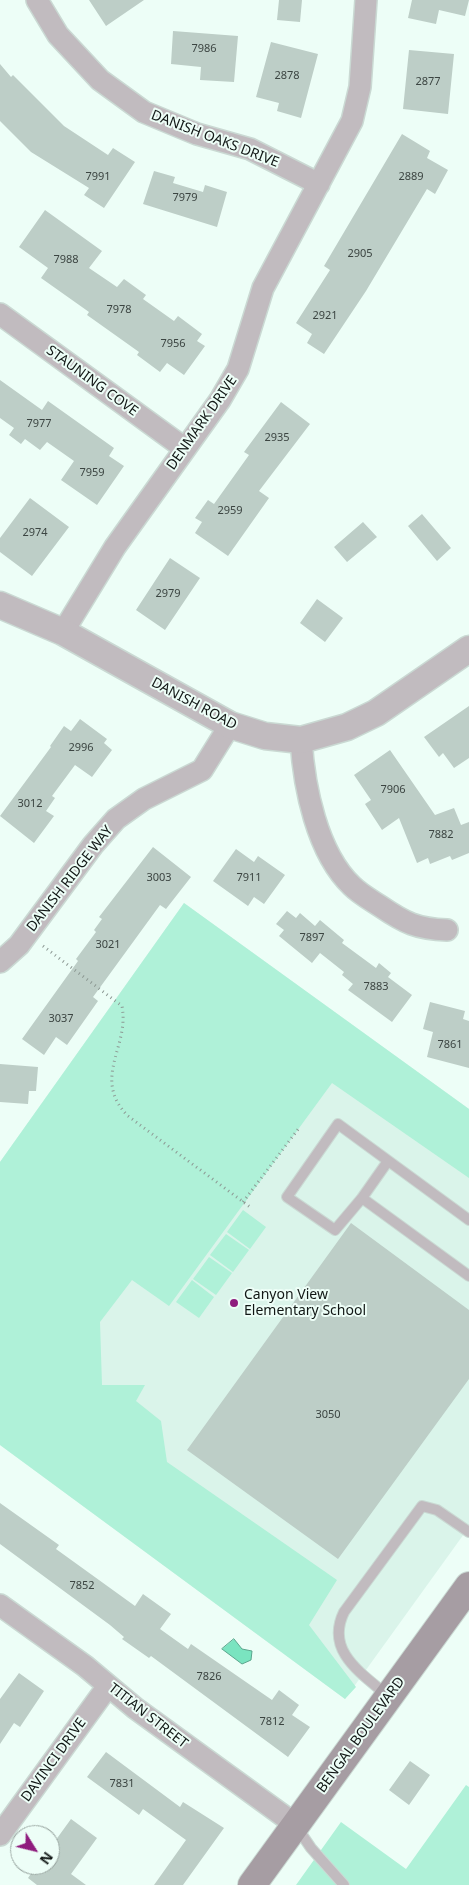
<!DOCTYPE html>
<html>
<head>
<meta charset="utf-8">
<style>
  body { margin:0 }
  #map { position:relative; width:469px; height:1885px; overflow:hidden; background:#edfef7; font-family:"Noto Sans",sans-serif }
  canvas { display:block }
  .north { position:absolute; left:10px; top:1825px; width:50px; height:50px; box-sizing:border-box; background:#edfef7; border:1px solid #95a29d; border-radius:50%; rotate:126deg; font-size:14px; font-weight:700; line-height:20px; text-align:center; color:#111715 }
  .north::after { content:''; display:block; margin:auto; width:18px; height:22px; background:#8f1d7e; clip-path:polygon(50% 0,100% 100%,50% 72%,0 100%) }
</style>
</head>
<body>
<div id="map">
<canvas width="469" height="1885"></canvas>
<div class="north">N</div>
</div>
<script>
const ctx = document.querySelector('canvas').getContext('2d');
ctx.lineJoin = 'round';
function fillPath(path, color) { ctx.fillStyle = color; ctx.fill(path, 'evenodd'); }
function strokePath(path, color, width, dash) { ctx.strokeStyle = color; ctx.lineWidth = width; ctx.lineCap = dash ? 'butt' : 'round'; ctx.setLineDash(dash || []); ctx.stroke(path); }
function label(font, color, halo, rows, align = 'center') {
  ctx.font = font + ' "Noto Sans",sans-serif'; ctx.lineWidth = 4; ctx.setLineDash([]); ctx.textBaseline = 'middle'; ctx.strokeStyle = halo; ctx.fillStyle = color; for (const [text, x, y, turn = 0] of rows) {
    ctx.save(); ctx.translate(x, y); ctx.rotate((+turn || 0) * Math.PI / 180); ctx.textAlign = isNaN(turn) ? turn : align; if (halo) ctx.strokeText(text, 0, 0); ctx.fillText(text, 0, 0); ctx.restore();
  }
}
fillPath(new Path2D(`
  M 184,903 L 469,1109 L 469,1527 L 345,1699 L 0,1445 L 0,1162 Z`), '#daf4ea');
fillPath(new Path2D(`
  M 184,903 L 469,1109 L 469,1178 L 332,1083 L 169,1306 L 132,1280 L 100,1322 L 102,1385 L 145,1385 L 136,1401 L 161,1421 L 167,1462 L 337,1580 L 309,1625 L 356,1687 L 345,1699 L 0,1445 L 0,1162 Z
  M 243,1210 L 266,1227 L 250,1249 L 227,1232 Z
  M 226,1234 L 249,1250 L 233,1272 L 210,1255 Z
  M 209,1257 L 232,1273 L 216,1295 L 193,1279 Z
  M 192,1280 L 214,1297 L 199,1318 L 176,1302 Z
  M 466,1785 L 469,1787 L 469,1885 L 296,1885 L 341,1822 L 406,1869 Z`), '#aff1d8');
const water = new Path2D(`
  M 234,1639 L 242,1649 L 252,1651 L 251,1660 L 242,1664 L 222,1649 Z`);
fillPath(water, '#7ae4c0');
strokePath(water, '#5aa68d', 1);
fillPath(new Path2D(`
  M 89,0 L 144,0 L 106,26 Z
  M 279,0 L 302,0 L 300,22 L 277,20 Z
  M 412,0 L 469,0 L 465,16 L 439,10 L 436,24 L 408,18 Z
  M 173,31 L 238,36 L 234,82 L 200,80 L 201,67 L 171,64 Z
  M 271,42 L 318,54 L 301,118 L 277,111 L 279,103 L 256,97 Z
  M 409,50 L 454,54 L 448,114 L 403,109 Z
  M 0,64 L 11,77 L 13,75 L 64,126 L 108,155 L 113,148 L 135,162 L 104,208 L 84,195 L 89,188 L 31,152 L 0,121 Z
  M 402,134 L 430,151 L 427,158 L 448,170 L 435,194 L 427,189 L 366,291 L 324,354 L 307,343 L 312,334 L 296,323 L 330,270 L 324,266 Z
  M 154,171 L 175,177 L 173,183 L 203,192 L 205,185 L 227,192 L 217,227 L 143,204 Z
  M 45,210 L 102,251 L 89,268 L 117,287 L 124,279 L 146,295 L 143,299 L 174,321 L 178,316 L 202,334 L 197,341 L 205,346 L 184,375 L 167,363 L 160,372 L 137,355 L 139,352 L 87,315 L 89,312 L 41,278 L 48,268 L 19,247 Z
  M 0,380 L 42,410 L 48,401 L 114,448 L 109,456 L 124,466 L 97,505 L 61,480 L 74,461 L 47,442 L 40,450 L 25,439 L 21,444 L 9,435 L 14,428 L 0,418 Z
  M 281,402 L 310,424 L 259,491 L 269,498 L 228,556 L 195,533 L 202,522 L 195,518 L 208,500 L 214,504 L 249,455 L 244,452 Z
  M 30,498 L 69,527 L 32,576 L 0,552 L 0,538 Z
  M 422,514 L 451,548 L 437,561 L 408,526 Z
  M 363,522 L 377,537 L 347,562 L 334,547 Z
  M 170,558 L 200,578 L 165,630 L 136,610 Z
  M 317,599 L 343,618 L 325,642 L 300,623 Z
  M 469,706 L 469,758 L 454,768 L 443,753 L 439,757 L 424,737 Z
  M 80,719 L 107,739 L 104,743 L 112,750 L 92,777 L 75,765 L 52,796 L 55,798 L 46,811 L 54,816 L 34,843 L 0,816 L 51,747 L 50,746 L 64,726 L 71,731 Z
  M 390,750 L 435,815 L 454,808 L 461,825 L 469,822 L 469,853 L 452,860 L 450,856 L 430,864 L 428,858 L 417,863 L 399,818 L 382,830 L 365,804 L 371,800 L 354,775 Z
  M 153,847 L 191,877 L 166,909 L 160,905 L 93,997 L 98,1001 L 67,1045 L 56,1037 L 44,1055 L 22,1039 L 78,961 L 76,959 L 96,932 L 94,930 L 102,919 L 99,917 Z
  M 236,849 L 254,862 L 258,856 L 285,875 L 264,904 L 254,897 L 248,906 L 213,881 Z
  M 287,911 L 296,918 L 300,913 L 315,926 L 320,920 L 344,940 L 342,943 L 376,968 L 379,963 L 391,973 L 388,977 L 412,995 L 392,1022 L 348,990 L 353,984 L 342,975 L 344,972 L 320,953 L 312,963 L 279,936 L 284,930 L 276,924 Z
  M 430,1002 L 465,1011 L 463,1019 L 469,1021 L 469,1068 L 427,1057 L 433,1032 L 423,1029 Z
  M 0,1064 L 38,1067 L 36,1091 L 29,1091 L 28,1104 L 0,1102 Z
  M 351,1223 L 469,1310 L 469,1379 L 338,1559 L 187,1450 Z
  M 0,1503 L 59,1545 L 56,1549 L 135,1606 L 143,1594 L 171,1614 L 160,1629 L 188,1649 L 191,1644 L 272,1700 L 279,1690 L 299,1705 L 292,1715 L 310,1727 L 288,1757 L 151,1656 L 149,1658 L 122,1639 L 124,1637 L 110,1625 L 0,1544 Z
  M 19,1673 L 44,1691 L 20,1727 L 14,1723 L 0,1744 L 0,1699 Z
  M 106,1752 L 180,1807 L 183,1802 L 224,1828 L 183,1885 L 154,1885 L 186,1840 L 143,1809 L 139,1815 L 87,1777 Z
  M 410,1761 L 430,1775 L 409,1805 L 389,1790 Z
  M 71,1819 L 97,1838 L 71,1874 L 86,1885 L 37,1885 L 28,1878 L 37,1865 L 50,1865 L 50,1848 Z`), '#bdcec7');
const service = new Path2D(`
  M 362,1198 L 388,1161
  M 469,1220 L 338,1124 L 287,1197 L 335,1230 L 362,1198 L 469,1276
  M 388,1696 C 361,1673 325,1651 344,1612 L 422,1506 L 437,1510 L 469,1532
  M 296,1826 L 311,1848 L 344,1885`);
const minor = new Path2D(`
  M 37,0 L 58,35 L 100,80 L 144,112 L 197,134 L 250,149 L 319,184
  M 0,314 L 184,448
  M 63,632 L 115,547 L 220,400 L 238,369 L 263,288 L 352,121 L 360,87 L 366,0
  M 301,740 C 304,787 317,853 352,886 C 360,894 371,900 380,906 C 405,923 417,929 447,930
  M 0,962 L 19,945 L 93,845 L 116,819 L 144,799 L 202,770 L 230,725
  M 0,1605 L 85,1666 L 135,1708 L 296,1825
  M 0,1835 L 108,1686`);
const tertiary = new Path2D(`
  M 0,605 L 63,632 L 230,725 L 265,736 L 301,740 L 347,727 L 376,713 L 469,649`);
const secondary = new Path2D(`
  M 252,1885 L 469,1586`);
strokePath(service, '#cad9d3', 12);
strokePath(minor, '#cad9d3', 24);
strokePath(tertiary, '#cad9d3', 29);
strokePath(secondary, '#cad9d3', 30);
strokePath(new Path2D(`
  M 43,946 L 122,1006 C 130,1047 91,1078 128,1116 L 250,1207
  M 243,1202 L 299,1128`), '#8c9893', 3, [1, 4]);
strokePath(service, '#c1bbbf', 10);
strokePath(minor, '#c1bbbf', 21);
strokePath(tertiary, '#c1bbbf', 26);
strokePath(secondary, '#a69da3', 28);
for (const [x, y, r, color] of [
  [234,1303,5,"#8f1d7e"]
]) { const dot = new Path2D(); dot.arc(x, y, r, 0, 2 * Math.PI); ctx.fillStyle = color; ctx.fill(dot); strokePath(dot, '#edfef7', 2); }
label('11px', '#3c4542', null, [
  ["7986",204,49],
  ["2878",287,76],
  ["2877",428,82],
  ["7991",98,177],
  ["2889",411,177],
  ["7979",185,198],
  ["2905",360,254],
  ["7988",66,260],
  ["7978",119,310],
  ["2921",325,316],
  ["7956",173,344],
  ["7977",39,424],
  ["2935",277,438],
  ["7959",92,473],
  ["2959",230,511],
  ["2974",35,533],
  ["2979",168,594],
  ["2996",81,748],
  ["7906",393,790],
  ["3012",30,804],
  ["7882",441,835],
  ["3003",159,878],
  ["7911",249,878],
  ["7897",312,938],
  ["3021",108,945],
  ["7883",376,987],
  ["3037",61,1019],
  ["7861",450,1045],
  ["3050",328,1415],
  ["7852",82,1586],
  ["7826",209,1677],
  ["7812",272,1722],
  ["7831",122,1784]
]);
label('14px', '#111715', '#edfef7', [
  ["DANISH OAKS DRIVE",215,139,21],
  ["STAUNING COVE",92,381,36],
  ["DENMARK DRIVE",202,423,-55],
  ["DANISH ROAD",194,704,28],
  ["DANISH RIDGE WAY",70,879,-52],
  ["TITIAN STREET",148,1716,38],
  ["BENGAL BOULEVARD",361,1735,-54],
  ["DAVINCI DRIVE",54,1760,-54]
]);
label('14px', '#111715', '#edfef7', [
  ["Canyon View",244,1295],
  ["Elementary School",244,1311]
], 'left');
</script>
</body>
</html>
